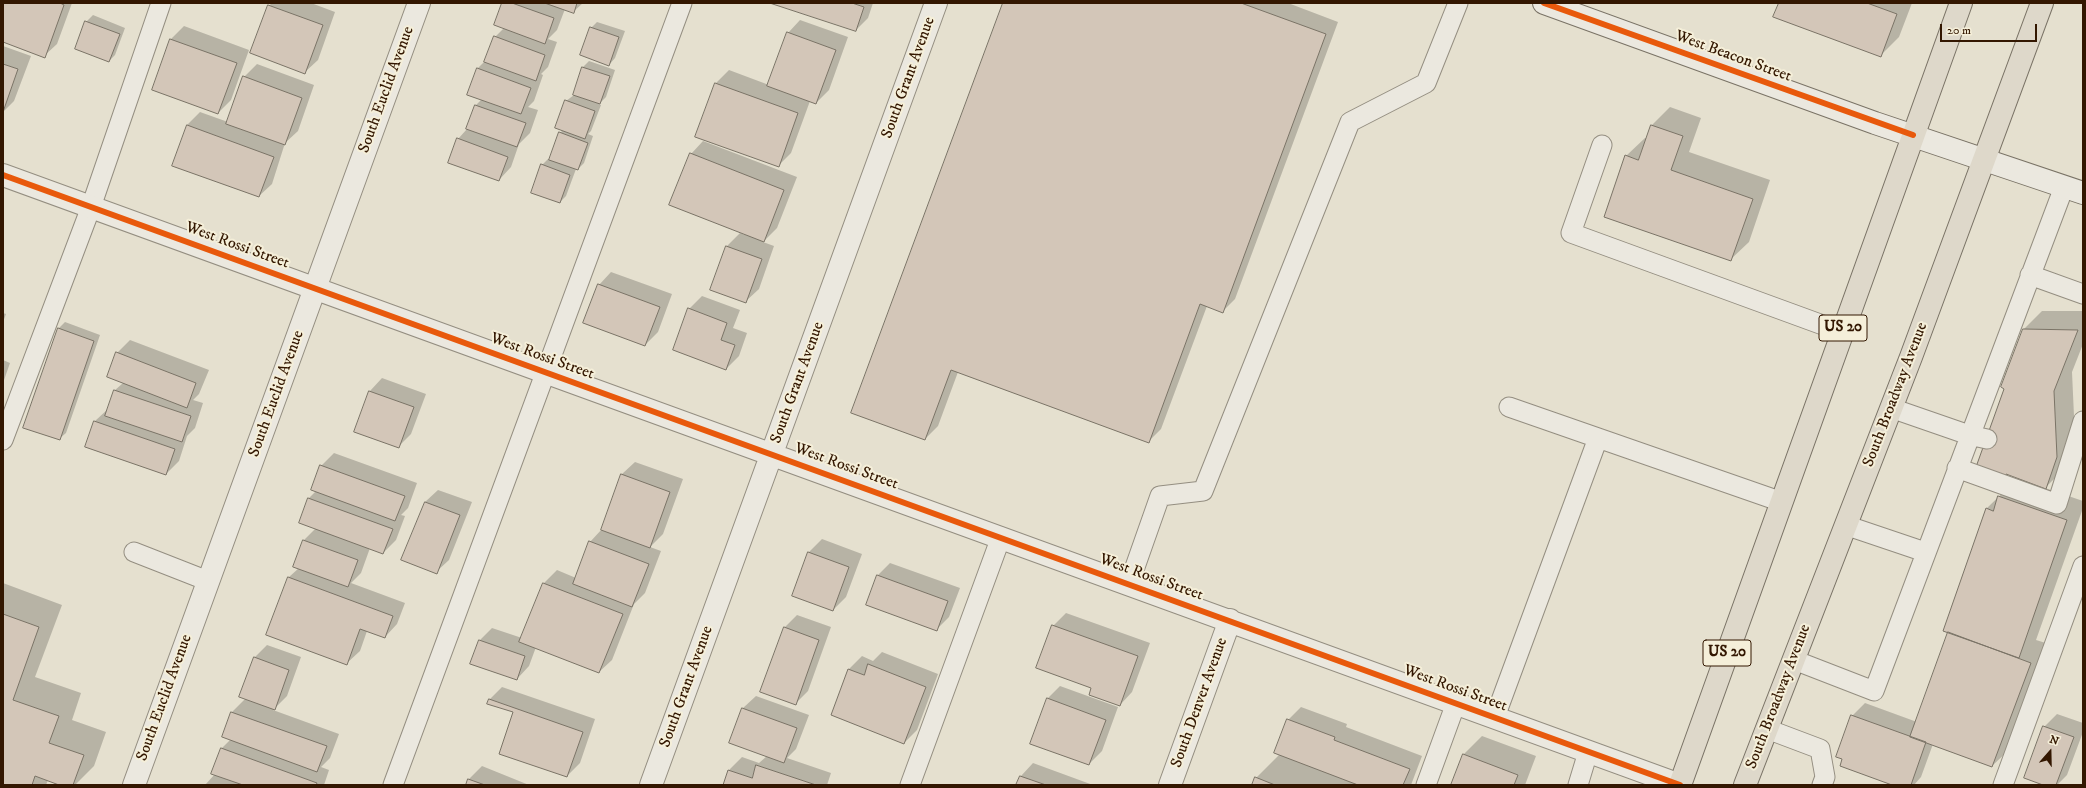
<!DOCTYPE html>
<html>
<head>
<meta charset="utf-8">
<style>
  body { margin:0 }
  #map { position:relative; width:2086px; height:788px; overflow:hidden; background:#e5e0cf; font-family:"IM FELL DW Pica",serif }
  canvas { display:block }
  .frame { position:absolute; inset:0; border:4px solid #331701; pointer-events:none }
  .north { position:absolute; left:2030px; top:732px; width:40px; height:40px; -webkit-text-stroke:3px #f5efd9; paint-order:stroke; rotate:20deg; font-size:11px; font-weight:700; line-height:16px; text-align:center; color:#331701 }
  .north::after { content:''; display:block; margin:auto; width:14px; height:18px; background:#331701; clip-path:polygon(50% 0,100% 100%,50% 72%,0 100%) }
  .scale { position:absolute; left:1940px; top:24px; width:97px; height:18px; box-sizing:border-box; border:2px solid #331701; border-top:0; padding-left:5px; font-size:12px; line-height:14px; white-space:nowrap; color:#331701; -webkit-text-stroke:3px #f5efd9; paint-order:stroke }
</style>
</head>
<body>
<div id="map">
<canvas width="2086" height="788"></canvas>
<div class="frame"></div>
<div class="north">N</div>
<div class="scale">20 m</div>
</div>
<script>
const ctx = document.querySelector('canvas').getContext('2d');
ctx.lineJoin = 'round';
function fillPath(path, color) { ctx.fillStyle = color; ctx.fill(path, 'evenodd'); }
function strokePath(path, color, width, dash) { ctx.strokeStyle = color; ctx.lineWidth = width; ctx.lineCap = dash ? 'butt' : 'round'; ctx.setLineDash(dash || []); ctx.stroke(path); }
function label(font, color, halo, rows, align = 'center') {
  ctx.font = font + ' "IM FELL DW Pica",serif'; ctx.lineWidth = 4; ctx.setLineDash([]); ctx.textBaseline = 'middle'; ctx.strokeStyle = halo; ctx.fillStyle = color; for (const [text, x, y, turn = 0] of rows) {
    ctx.save(); ctx.translate(x, y); ctx.rotate((+turn || 0) * Math.PI / 180); ctx.textAlign = isNaN(turn) ? turn : align; if (halo) ctx.strokeText(text, 0, 0); ctx.fillText(text, 0, 0); ctx.restore();
  }
}
fillPath(new Path2D(`
  M 3,3 L 72,3 L 57,44 L 44,56 L 3,41 Z
  M 271,3 L 311,3 L 335,12 L 318,60 L 305,72 L 252,53 Z
  M 503,3 L 583,3 L 573,12 L 565,9 L 557,30 L 548,39 L 557,42 L 548,67 L 541,74 L 543,75 L 534,101 L 528,107 L 538,110 L 530,133 L 519,144 L 511,167 L 499,180 L 458,139 L 467,129 L 476,105 L 482,99 L 478,68 L 486,60 L 495,37 L 504,28 Z
  M 774,3 L 873,3 L 868,18 L 856,30 Z
  M 1004,3 L 1288,3 L 1338,22 L 1235,299 L 1222,312 L 1207,306 L 1161,429 L 1148,442 L 958,372 L 938,426 L 925,439 Z
  M 1780,3 L 1912,3 L 1899,37 L 1880,56 Z
  M 93,15 L 125,28 L 115,55 L 109,61 L 86,22 Z
  M 800,20 L 848,37 L 829,90 L 816,103 L 810,101 L 791,153 L 778,166 L 697,136 L 716,83 L 729,70 L 769,85 L 788,33 Z
  M 597,22 L 625,31 L 615,58 L 609,65 L 591,28 Z
  M 184,26 L 249,50 L 231,100 L 218,113 L 153,89 L 171,39 Z
  M 3,46 L 31,56 L 14,101 L 3,112 Z
  M 589,61 L 615,70 L 606,97 L 599,104 L 601,105 L 591,131 L 588,134 L 593,136 L 584,163 L 578,169 L 576,169 L 566,196 L 560,202 L 542,165 L 548,159 L 550,159 L 560,133 L 563,130 L 566,101 L 574,95 L 583,67 Z
  M 257,64 L 314,85 L 298,131 L 285,143 L 272,184 L 259,196 L 187,125 L 200,112 L 228,122 L 244,77 Z
  M 1670,107 L 1701,118 L 1689,152 L 1770,180 L 1749,242 L 1730,260 L 1626,156 L 1645,138 L 1647,138 L 1651,126 Z
  M 703,141 L 797,177 L 777,228 L 763,242 L 774,246 L 759,289 L 746,301 L 712,289 L 727,246 L 740,233 L 745,235 L 746,233 L 691,154 Z
  M 611,272 L 672,294 L 658,332 L 645,345 L 599,285 Z
  M 702,296 L 740,310 L 733,328 L 747,333 L 739,356 L 726,369 L 689,309 Z
  M 2042,311 L 2083,311 L 2083,344 L 2072,372 L 2075,438 L 2064,469 L 2045,488 L 2083,501 L 2083,508 L 2036,640 L 2049,644 L 2011,748 L 1992,766 L 1933,744 L 1921,777 L 1914,785 L 1895,785 L 1852,716 L 1865,703 L 1917,722 L 1950,631 L 1987,508 L 2018,478 L 2008,474 L 2005,477 L 2006,389 L 2024,329 Z
  M 3,313 L 6,314 L 3,322 Z
  M 65,322 L 100,335 L 66,433 L 59,439 L 24,427 L 59,328 Z
  M 130,340 L 209,370 L 199,394 L 193,400 L 203,403 L 195,428 L 187,436 L 179,461 L 166,474 L 95,421 L 108,409 L 114,391 L 123,383 L 117,353 Z
  M 3,360 L 10,363 L 3,383 Z
  M 382,378 L 426,394 L 411,434 L 398,447 L 355,431 L 370,391 Z
  M 334,453 L 417,483 L 408,508 L 401,515 L 405,516 L 396,540 L 383,553 L 370,548 L 361,573 L 351,583 L 405,603 L 397,624 L 385,637 L 367,631 L 360,651 L 347,663 L 268,634 L 289,577 L 299,568 L 304,540 L 316,528 L 300,522 L 309,498 L 316,491 L 321,466 Z
  M 635,462 L 683,479 L 663,534 L 650,547 L 661,551 L 645,593 L 634,604 L 612,660 L 599,672 L 536,647 L 529,666 L 517,679 L 480,640 L 492,628 L 522,638 L 544,583 L 557,570 L 576,578 L 590,542 L 602,529 L 622,474 Z
  M 438,490 L 472,502 L 449,560 L 436,572 L 425,502 Z
  M 822,539 L 862,554 L 846,597 L 833,610 L 793,595 L 809,552 Z
  M 890,563 L 960,588 L 949,617 L 936,630 L 878,575 Z
  M 3,583 L 62,605 L 35,677 L 81,693 L 72,720 L 106,732 L 94,766 L 75,785 L 62,785 L 48,780 L 46,785 L 3,785 Z
  M 1066,613 L 1150,643 L 1132,692 L 1120,705 L 1093,688 L 1053,626 Z
  M 797,615 L 831,627 L 808,691 L 795,704 L 784,628 Z
  M 267,645 L 301,657 L 287,696 L 273,710 L 339,734 L 330,758 L 321,767 L 329,770 L 324,785 L 205,785 L 215,774 L 222,748 L 231,739 L 223,737 L 232,712 L 246,698 L 254,658 Z
  M 882,652 L 938,674 L 917,730 L 904,743 L 832,715 L 849,669 L 862,656 L 873,661 Z
  M 1060,686 L 1118,707 L 1102,751 L 1089,764 L 1047,699 Z
  M 502,687 L 595,719 L 580,763 L 567,776 L 514,712 L 489,700 Z
  M 756,696 L 809,715 L 796,749 L 787,758 L 831,773 L 827,785 L 724,785 L 729,770 L 742,757 L 759,763 L 767,756 L 731,743 L 743,708 Z
  M 1301,707 L 1347,724 L 1346,727 L 1422,756 L 1411,785 L 1253,785 L 1256,778 L 1280,754 L 1288,720 Z
  M 2057,714 L 2083,723 L 2083,732 L 2067,775 L 2057,785 L 2046,785 L 2044,727 Z
  M 1482,736 L 1536,756 L 1525,785 L 1452,785 L 1464,754 Z
  M 1033,763 L 1093,785 L 1017,785 L 1021,776 Z
  M 482,766 L 529,785 L 467,785 L 469,779 Z`), '#0003');
const building = new Path2D(`
  M 3,3 L 60,3 L 64,5 L 45,58 L 3,42 Z
  M 502,3 L 512,3 L 554,18 L 545,44 L 494,25 Z
  M 545,3 L 577,3 L 574,13 Z
  M 770,3 L 852,3 L 864,7 L 856,31 Z
  M 1003,3 L 1241,3 L 1326,34 L 1223,313 L 1200,304 L 1149,443 L 951,370 L 925,440 L 851,413 Z
  M 1779,3 L 1867,3 L 1897,14 L 1881,57 L 1773,17 Z
  M 268,5 L 323,25 L 305,74 L 250,53 Z
  M 85,21 L 120,34 L 109,62 L 75,49 Z
  M 590,27 L 619,37 L 609,66 L 580,55 Z
  M 787,32 L 836,50 L 816,104 L 767,86 Z
  M 494,36 L 545,55 L 536,81 L 484,62 Z
  M 170,39 L 237,63 L 218,114 L 152,90 Z
  M 3,64 L 18,69 L 3,112 Z
  M 582,67 L 610,76 L 600,104 L 573,95 Z
  M 477,68 L 531,88 L 521,114 L 467,95 Z
  M 243,76 L 302,98 L 285,145 L 226,124 Z
  M 715,83 L 798,113 L 779,167 L 695,137 Z
  M 565,100 L 595,111 L 585,139 L 555,128 Z
  M 475,105 L 526,123 L 517,147 L 466,129 Z
  M 187,125 L 274,157 L 259,197 L 172,166 Z
  M 1651,125 L 1683,136 L 1671,170 L 1753,199 L 1731,261 L 1604,217 L 1625,155 L 1638,160 Z
  M 559,132 L 588,143 L 578,170 L 549,160 Z
  M 457,138 L 508,157 L 499,181 L 448,163 Z
  M 690,153 L 784,190 L 764,242 L 669,205 Z
  M 541,164 L 570,175 L 560,203 L 531,193 Z
  M 726,246 L 762,259 L 746,303 L 710,290 Z
  M 598,284 L 660,307 L 645,346 L 583,323 Z
  M 688,308 L 727,323 L 721,340 L 735,345 L 726,370 L 673,350 Z
  M 58,328 L 94,341 L 60,440 L 23,428 Z
  M 2023,329 L 2078,330 L 2054,391 L 2057,457 L 2046,489 L 2006,474 L 2005,478 L 1976,467 L 2004,389 L 2001,387 Z
  M 116,352 L 196,383 L 187,408 L 107,377 Z
  M 114,390 L 191,416 L 182,442 L 105,416 Z
  M 369,391 L 414,407 L 399,448 L 354,432 Z
  M 94,421 L 175,449 L 166,475 L 85,447 Z
  M 320,465 L 405,496 L 395,521 L 311,490 Z
  M 621,474 L 670,492 L 650,548 L 601,530 Z
  M 1998,496 L 2067,520 L 2019,658 L 1943,631 L 1986,508 L 1993,511 Z
  M 308,498 L 393,529 L 383,554 L 299,523 Z
  M 425,502 L 460,515 L 437,574 L 401,560 Z
  M 303,540 L 358,560 L 348,587 L 293,567 Z
  M 589,541 L 649,564 L 632,607 L 573,584 Z
  M 808,552 L 849,567 L 833,611 L 792,596 Z
  M 877,575 L 948,601 L 937,631 L 866,605 Z
  M 288,577 L 393,616 L 385,638 L 360,629 L 347,665 L 266,635 Z
  M 543,583 L 623,614 L 599,673 L 519,642 Z
  M 3,614 L 39,627 L 13,700 L 59,716 L 49,743 L 84,755 L 73,785 L 59,785 L 35,776 L 32,785 L 3,785 Z
  M 1052,625 L 1138,656 L 1120,706 L 1089,695 L 1091,688 L 1036,668 Z
  M 784,627 L 819,640 L 796,705 L 760,692 Z
  M 1948,632 L 2031,663 L 1992,767 L 1910,737 Z
  M 479,640 L 525,656 L 517,680 L 470,664 Z
  M 254,657 L 289,670 L 275,710 L 239,697 Z
  M 868,664 L 926,687 L 904,744 L 831,715 L 848,669 L 864,675 Z
  M 1047,698 L 1106,720 L 1089,765 L 1030,744 Z
  M 489,699 L 583,732 L 567,777 L 499,754 L 513,712 L 487,704 Z
  M 742,708 L 797,728 L 784,763 L 729,743 Z
  M 231,712 L 327,746 L 317,772 L 222,737 Z
  M 1851,715 L 1926,742 L 1911,785 L 1892,785 L 1840,766 L 1842,759 L 1836,757 Z
  M 1287,719 L 1335,737 L 1334,740 L 1410,769 L 1403,785 L 1358,785 L 1274,753 Z
  M 2043,726 L 2074,737 L 2056,785 L 2043,785 L 2024,778 Z
  M 221,748 L 317,783 L 316,785 L 243,785 L 211,774 Z
  M 1463,754 L 1518,775 L 1514,785 L 1451,785 Z
  M 756,765 L 816,785 L 723,785 L 728,770 L 752,778 Z
  M 1020,776 L 1046,785 L 1016,785 Z
  M 1255,777 L 1275,785 L 1252,785 Z
  M 468,779 L 485,785 L 466,785 Z`);
fillPath(building, '#d3c6b8');
strokePath(building, '#7a7366', 1);
const lane = new Path2D(`
  M 1602,145 L 1571,233 L 1842,332
  M 2030,275 L 2083,294
  M 1509,407 L 1782,502
  M 1891,408 L 1969,435 L 1987,439
  M 3,440 L 91,207 L 161,3
  M 1957,468 L 2057,504 L 2083,421
  M 1845,525 L 1925,552
  M 134,552 L 208,581
  M 1129,584 L 1160,496 L 1203,491 L 1350,122 L 1426,83 L 1458,3
  M 1794,660 L 1874,691 L 2064,187
  M 1495,717 L 1598,438
  M 1767,729 L 1820,749 L 1825,777 L 1822,785
  M 393,785 L 682,3
  M 910,785 L 1001,537
  M 1426,785 L 1456,703
  M 1578,785 L 1588,752
  M 2003,785 L 2083,566`);
const street = new Path2D(`
  M 3,175 L 1680,785
  M 134,785 L 419,3
  M 651,785 L 936,3
  M 1170,785 L 1230,620`);
const secondary = new Path2D(`
  M 1544,3 L 1875,123 L 2083,193`);
const primary = new Path2D(`
  M 1680,785 L 1961,3
  M 1745,785 L 1911,357 L 2042,3`);
strokePath(lane, '#948e81', 21);
strokePath(street, '#948e81', 24);
strokePath(secondary, '#7a7366', 24);
strokePath(primary, '#7a7366', 24);
strokePath(lane, '#ebe8df', 19);
strokePath(street, '#ebe8df', 22);
strokePath(secondary, '#ebe8df', 22);
strokePath(primary, '#ded8ca', 22);
strokePath(new Path2D(`
  M 1544,3 L 1913,135
  M 3,175 L 1680,785`), '#e8590c', 6);
for (const [x, y, w] of [
  [1843,328,48],
  [1727,653,48]
]) { const box = new Path2D(); box.roundRect(x - w / 2, y - 13, w, 26, 3); ctx.fillStyle = '#f5efd9'; ctx.fill(box); strokePath(box, '#331701', 1); }
label('bold 15px', '#331701', null, [
  ["US 20",1843,328],
  ["US 20",1727,653]
]);
label('16px', '#331701', '#f5efd9', [
  ["West Beacon Street",1733,57,20],
  ["South Grant Avenue",909,78,-70],
  ["South Euclid Avenue",387,90,-70],
  ["West Rossi Street",237,246,20],
  ["West Rossi Street",542,357,20],
  ["South Grant Avenue",798,383,-70],
  ["South Euclid Avenue",277,394,-70],
  ["South Broadway Avenue",1896,395,-69],
  ["West Rossi Street",846,467,20],
  ["West Rossi Street",1151,578,20],
  ["South Grant Avenue",687,687,-70],
  ["West Rossi Street",1455,689,20],
  ["South Broadway Avenue",1779,697,-69],
  ["South Euclid Avenue",165,698,-70],
  ["South Denver Avenue",1200,703,-70]
]);
</script>
</body>
</html>
